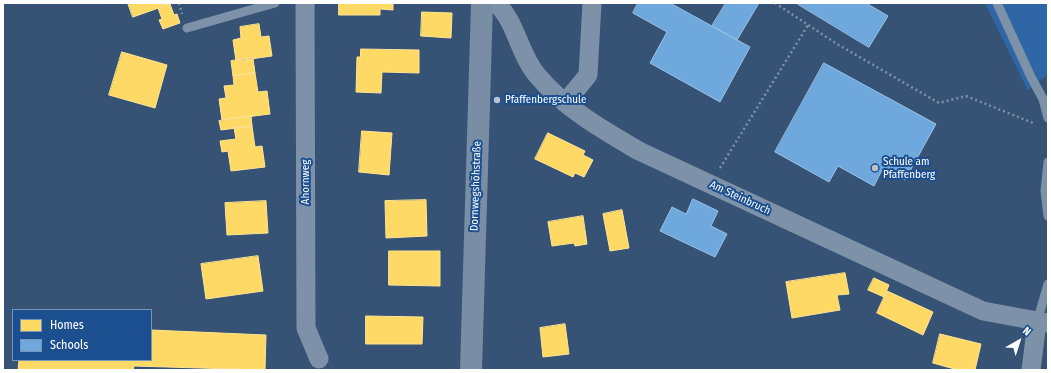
<!DOCTYPE html>
<html>
<head>
<meta charset="utf-8">
<style>
  body { margin:0 }
  #map { position:relative; width:1051px; height:373px; overflow:hidden; background:#365274; font-family:"Fira Sans Condensed",sans-serif }
  canvas { display:block }
  .frame { position:absolute; inset:0; border:4px solid #fff; pointer-events:none }
  .legend { position:absolute; left:12px; top:309px; width:140px; height:52px; box-sizing:border-box; background:#1b4f8f; border:1px solid #7695bc; margin:0; padding:5px 7px; list-style:none; font-size:12px; color:#fff }
  .legend li { display:flex; align-items:center; gap:8px; height:20px }
  .legend b { width:20px; border:1px solid #7695bc }
  .north { position:absolute; left:999px; top:321px; width:40px; height:40px; -webkit-text-stroke:3px #1b4f8f; paint-order:stroke; rotate:39deg; font-size:11px; font-weight:700; line-height:16px; text-align:center; color:#fff }
  .north::after { content:''; display:block; margin:auto; width:14px; height:18px; background:#fff; clip-path:polygon(50% 0,100% 100%,50% 72%,0 100%) }
</style>
</head>
<body>
<div id="map">
<canvas width="1051" height="373"></canvas>
<div class="frame"></div>
<ul class="legend">
<li><b style="height:11px;background:#ffd966"></b>Homes</li>
<li><b style="height:11px;background:#6fa8dc"></b>Schools</li>
</ul>
<div class="north">N</div>
</div>
<script>
const ctx = document.querySelector('canvas').getContext('2d');
ctx.lineJoin = 'round';
function fillPath(path, color) { ctx.fillStyle = color; ctx.fill(path, 'evenodd'); }
function strokePath(path, color, width, dash) { ctx.strokeStyle = color; ctx.lineWidth = width; ctx.lineCap = dash ? 'butt' : 'round'; ctx.setLineDash(dash || []); ctx.stroke(path); }
function label(font, color, halo, rows, align = 'center') {
  ctx.font = font + ' "Fira Sans Condensed",sans-serif'; ctx.lineWidth = 4; ctx.setLineDash([]); ctx.textBaseline = 'middle'; ctx.strokeStyle = halo; ctx.fillStyle = color; for (const [text, x, y, turn = 0] of rows) {
    ctx.save(); ctx.translate(x, y); ctx.rotate((+turn || 0) * Math.PI / 180); ctx.textAlign = isNaN(turn) ? turn : align; if (halo) ctx.strokeText(text, 0, 0); ctx.fillText(text, 0, 0); ctx.restore();
  }
}
fillPath(new Path2D(`
  M 985,3 L 1048,3 L 1048,74 L 1028,91 Z`), '#2f66a5');
const homes = new Path2D(`
  M 128,3 L 169,3 L 170,4 L 133,17 Z
  M 339,3 L 393,3 L 393,10 L 380,9 L 380,15 L 339,15 Z
  M 170,4 L 174,15 L 177,14 L 180,23 L 163,29 L 159,20 L 162,19 L 158,8 Z
  M 422,12 L 452,13 L 451,38 L 421,36 Z
  M 259,24 L 261,37 L 269,36 L 272,56 L 236,61 L 233,40 L 241,38 L 240,27 Z
  M 361,49 L 419,50 L 419,73 L 382,72 L 381,93 L 356,92 L 357,57 L 360,57 Z
  M 122,52 L 167,65 L 155,108 L 109,95 Z
  M 253,58 L 255,73 L 233,76 L 231,61 Z
  M 255,73 L 258,92 L 267,91 L 270,114 L 222,120 L 219,99 L 226,98 L 224,86 L 234,85 L 233,76 Z
  M 251,116 L 252,126 L 221,130 L 219,121 Z
  M 252,126 L 255,147 L 262,146 L 265,167 L 231,171 L 228,151 L 222,152 L 220,141 L 236,139 L 234,128 Z
  M 362,131 L 392,133 L 389,175 L 359,172 Z
  M 548,133 L 585,151 L 583,155 L 593,160 L 584,177 L 575,173 L 573,177 L 535,159 Z
  M 426,200 L 427,236 L 386,238 L 385,201 Z
  M 266,201 L 268,233 L 227,235 L 225,203 Z
  M 622,210 L 629,248 L 610,251 L 603,214 Z
  M 583,216 L 587,244 L 575,246 L 574,243 L 552,246 L 548,222 Z
  M 389,251 L 440,251 L 440,286 L 389,285 Z
  M 258,256 L 263,291 L 206,299 L 201,264 Z
  M 845,273 L 849,294 L 837,295 L 840,310 L 792,318 L 786,282 Z
  M 874,278 L 889,285 L 884,297 L 868,290 Z
  M 887,291 L 933,312 L 923,335 L 877,313 Z
  M 366,316 L 423,317 L 422,344 L 366,344 Z
  M 565,324 L 569,354 L 543,357 L 540,328 Z
  M 151,330 L 266,335 L 265,370 L 134,366 L 133,370 L 18,370 L 19,360 L 151,360 Z
  M 940,334 L 981,344 L 975,370 L 958,370 L 933,363 Z`);
fillPath(homes, '#ffd966');
strokePath(homes, '#ffe494', 1);
const schools = new Path2D(`
  M 638,3 L 670,3 L 750,47 L 720,102 L 650,63 L 667,32 L 633,13 Z
  M 726,3 L 759,3 L 737,40 L 712,26 Z
  M 796,3 L 866,3 L 888,16 L 869,47 Z
  M 824,63 L 936,124 L 905,180 L 883,168 L 874,186 L 838,166 L 829,182 L 775,152 Z
  M 693,199 L 718,211 L 711,226 L 727,234 L 715,257 L 660,231 L 672,207 L 686,214 Z`);
fillPath(schools, '#6fa8dc');
strokePath(schools, '#9ac2e6', 1);
strokePath(new Path2D(`
  M 179,3 L 182,14
  M 775,3 L 837,44 L 939,103 L 966,96 L 1033,123
  M 720,168 L 808,25`), '#7d92a8', 2.5, [2, 3]);
strokePath(new Path2D(`
  M 997,3 L 1031,77 L 1043,99 L 1048,118
  M 187,28 L 275,3
  M 1048,162 L 1045,191 L 1048,216
  M 1037,322 L 1048,284`), '#7d92a8', 9);
strokePath(new Path2D(`
  M 305,3 L 306,328 L 319,359
  M 496,3 C 516,21 519,54 537,75 C 564,108 603,130 639,151 L 983,311 L 1048,323
  M 565,103 L 588,75 L 592,3
  M 1031,370 L 1037,322`), '#7d92a8', 19);
strokePath(new Path2D(`
  M 471,370 L 482,3`), '#798da4', 22);
for (const [x, y, r, color] of [
  [497,100,4,"#b9c2ce"],
  [875,168,4,"#b9c2ce"]
]) { const dot = new Path2D(); dot.arc(x, y, r, 0, 2 * Math.PI); ctx.fillStyle = color; ctx.fill(dot); strokePath(dot, '#1b4f8f', 1.5); }
label('11px', '#fff', '#1b4f8f', [
  ["Pfaffenbergschule",505,100],
  ["Schule am",883,162],
  ["Pfaffenberg",883,175]
], 'left');
label('11px', '#fff', '#1b4f8f', [
  ["Ahornweg",306,182,-90],
  ["Dornwegshöhstraße",476,186,-88],
  ["Am Steinbruch",740,198,25]
]);
</script>
</body>
</html>
